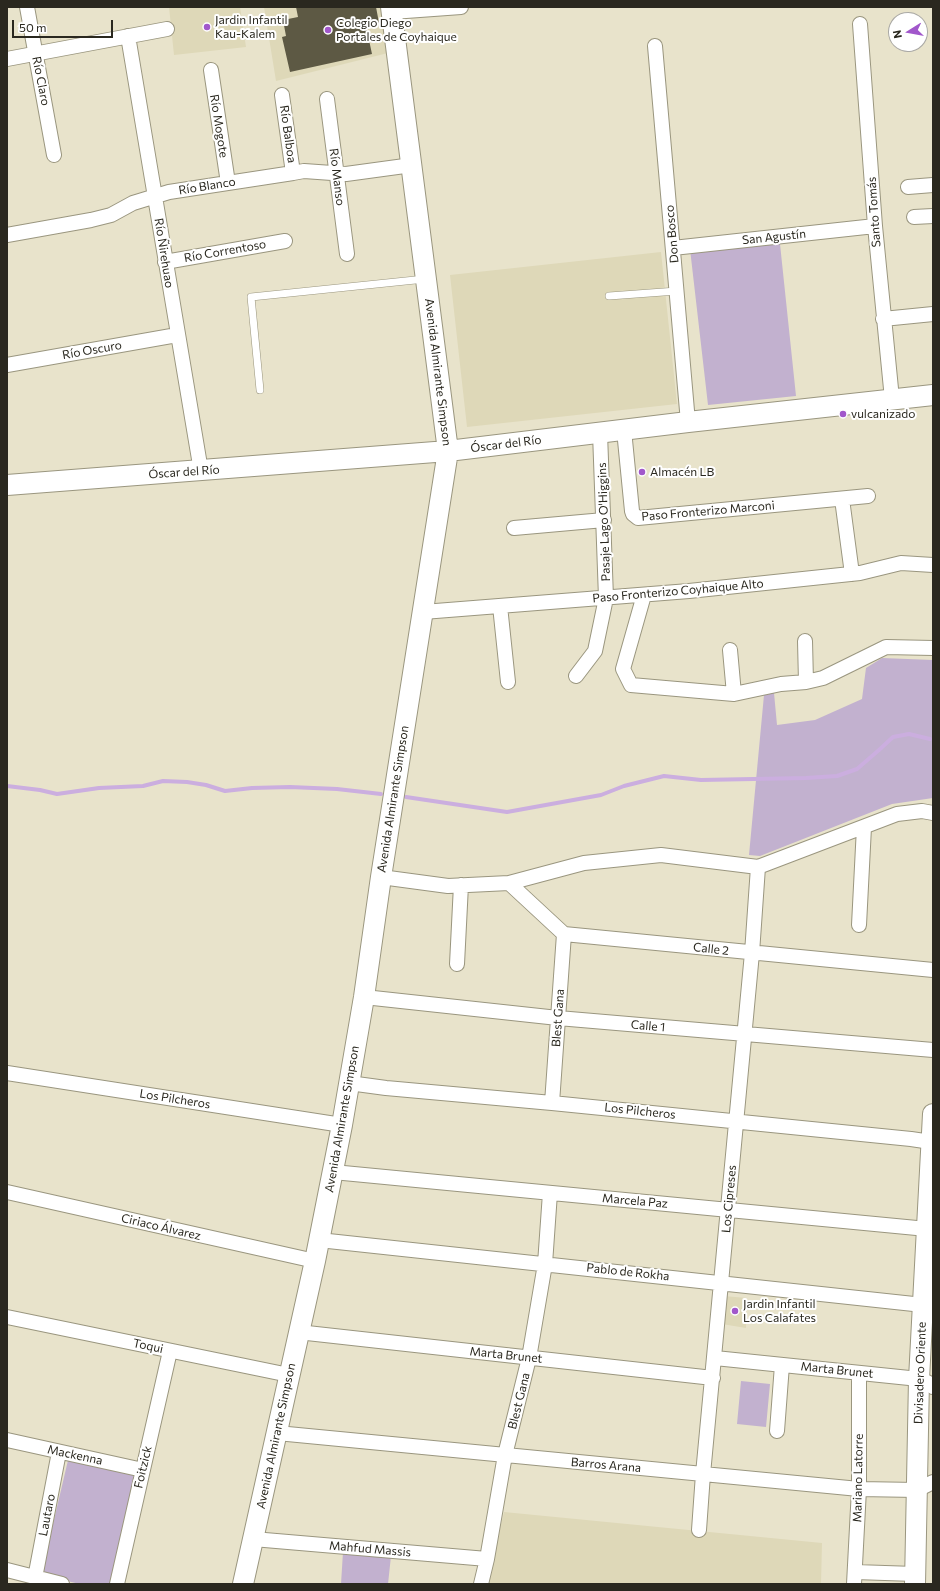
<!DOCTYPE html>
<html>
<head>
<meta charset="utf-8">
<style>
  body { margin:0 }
  #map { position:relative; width:940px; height:1591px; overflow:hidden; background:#e8e3cb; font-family:Commissioner,sans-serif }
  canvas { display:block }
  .frame { position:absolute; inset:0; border:8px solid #2a281f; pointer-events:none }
  .north { position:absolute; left:888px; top:12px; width:40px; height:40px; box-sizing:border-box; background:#fff; border:1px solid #aaa9a5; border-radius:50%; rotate:259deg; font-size:11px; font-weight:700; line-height:16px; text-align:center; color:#2a281f }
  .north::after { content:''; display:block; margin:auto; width:14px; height:18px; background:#a157cb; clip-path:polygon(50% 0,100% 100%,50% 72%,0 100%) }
  .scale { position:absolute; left:12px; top:20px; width:101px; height:18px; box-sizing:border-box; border:2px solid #2a281f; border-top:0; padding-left:5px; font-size:12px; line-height:14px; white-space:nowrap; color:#2a281f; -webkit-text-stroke:3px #fff; paint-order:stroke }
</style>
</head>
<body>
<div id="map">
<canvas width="940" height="1591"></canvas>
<div class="frame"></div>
<div class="north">N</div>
<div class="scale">50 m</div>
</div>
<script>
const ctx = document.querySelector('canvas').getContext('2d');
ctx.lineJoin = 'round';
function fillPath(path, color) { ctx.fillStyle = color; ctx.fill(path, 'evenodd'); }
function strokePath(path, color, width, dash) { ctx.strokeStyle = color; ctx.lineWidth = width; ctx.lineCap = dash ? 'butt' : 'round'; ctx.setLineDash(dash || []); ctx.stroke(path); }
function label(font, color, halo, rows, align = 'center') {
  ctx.font = font + ' Commissioner,sans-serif'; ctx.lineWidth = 4; ctx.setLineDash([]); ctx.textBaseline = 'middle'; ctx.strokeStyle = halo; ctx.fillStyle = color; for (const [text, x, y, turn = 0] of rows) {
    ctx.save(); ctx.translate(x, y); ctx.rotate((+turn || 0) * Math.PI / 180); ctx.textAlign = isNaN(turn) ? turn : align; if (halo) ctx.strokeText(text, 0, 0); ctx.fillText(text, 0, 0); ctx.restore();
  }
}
fillPath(new Path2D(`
  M 169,7 L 240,7 L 246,47 L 174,55 Z
  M 264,7 L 386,7 L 392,52 L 276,81 Z
  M 661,252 L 677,404 L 467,427 L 450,275 Z
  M 723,1296 L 747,1298 L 746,1328 L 722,1324 Z
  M 504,1512 L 822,1543 L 821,1584 L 487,1584 Z`), '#ded8b8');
fillPath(new Path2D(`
  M 780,244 L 796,396 L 708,405 L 690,249 Z
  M 882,658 L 933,660 L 933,798 L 892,804 L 760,856 L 749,855 L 764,695 L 774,693 L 777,725 L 815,720 L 862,699 L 866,668 Z
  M 741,1381 L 770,1384 L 766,1427 L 737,1424 Z
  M 69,1456 L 137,1472 L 111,1584 L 80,1584 L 41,1575 Z
  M 343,1552 L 391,1556 L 388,1584 L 341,1584 Z`), '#c2b1cf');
strokePath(new Path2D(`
  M 7,786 L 40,790 L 57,794 L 99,788 L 143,786 L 163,781 L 187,782 L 206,785 L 225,791 L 252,788 L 290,787 L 337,789 L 381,794
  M 406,797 L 507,812 L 601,795 L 624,786 L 664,776 L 701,780 L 806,778 L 837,776 L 857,769 L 879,750 L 893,737 L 909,734 L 930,739`), '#cbaedf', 4);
fillPath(new Path2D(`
  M 296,7 L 376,7 L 379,23 L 366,26 L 372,54 L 290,72 L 282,37 L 286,36 L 283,20 L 298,17 Z`), '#5d5944');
const lane = new Path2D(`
  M 609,296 L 677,291
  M 260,390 L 251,297 L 425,279`);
const street = new Path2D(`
  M 27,7 L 54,155
  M 392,12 L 461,7
  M 860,24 L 875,226 L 892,399
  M 128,36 L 201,471
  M 655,46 L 688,422
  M 7,59 L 167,29
  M 211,70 L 228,183
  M 282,95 L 293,173
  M 327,99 L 347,254
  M 908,187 L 933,185
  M 914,217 L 933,216
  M 7,235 L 91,220 L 111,215 L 133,203 L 169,192 L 293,173 L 304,171 L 346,174 L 412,165
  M 673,248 L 875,226
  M 165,262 L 285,241
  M 883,319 L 933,314
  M 7,365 L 177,335
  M 624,430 L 632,511 L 633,514 L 638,518 L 868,496
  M 842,499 L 852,574
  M 514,528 L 604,520
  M 644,595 L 623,669 L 631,685 L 734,694 L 781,684 L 806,682 L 823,678 L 886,647 L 933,648
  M 500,606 L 508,682
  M 423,612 L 689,591 L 860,573 L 901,563 L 933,565
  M 805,641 L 806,682
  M 730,650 L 734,694
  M 576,676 L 595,651 L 606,598 L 600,433
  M 381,877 L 448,886 L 509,883 L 584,863 L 661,855 L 758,867 L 897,814 L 922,811 L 933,813
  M 509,883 L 564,934 L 933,970
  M 859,925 L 864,827
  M 457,964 L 461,885
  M 364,997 L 558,1018 L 933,1050
  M 7,1073 L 342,1125
  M 349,1083 L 386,1088 L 552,1103 L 911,1139 L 931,1142 L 933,1145
  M 552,1103 L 564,934
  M 333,1172 L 927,1229 L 933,1236
  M 7,1192 L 315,1261
  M 319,1240 L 923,1305 L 933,1313
  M 7,1317 L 289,1375
  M 298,1332 L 713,1378
  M 715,1358 L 919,1379 L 927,1382 L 933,1387
  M 777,1431 L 782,1365
  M 277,1433 L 859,1489 L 917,1490 L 933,1482
  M 7,1440 L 143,1470
  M 699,1530 L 703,1474 L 752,953 L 758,867
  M 253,1539 L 487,1559
  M 7,1570 L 62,1584
  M 855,1572 L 915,1574
  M 35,1578 L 59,1452
  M 117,1584 L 170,1351
  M 481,1584 L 487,1559 L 505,1455 L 529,1358 L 545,1264 L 550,1193
  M 854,1584 L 859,1489 L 859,1373`);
const secondary = new Path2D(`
  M 7,485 L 448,451 L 688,422 L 933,395
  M 243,1584 L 315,1261 L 342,1125 L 364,997 L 381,877 L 448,451 L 391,7
  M 915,1584 L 919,1379 L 933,1114`);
strokePath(lane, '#9a967f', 8);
strokePath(street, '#9a967f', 16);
strokePath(secondary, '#9a967f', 22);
strokePath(lane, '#fff', 7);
strokePath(street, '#fff', 14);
strokePath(secondary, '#fff', 20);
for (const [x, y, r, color] of [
  [207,27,4,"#a157cb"],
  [328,30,4,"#a157cb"],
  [843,414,4,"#a157cb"],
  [642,472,4,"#a157cb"],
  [735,1311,4,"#a157cb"]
]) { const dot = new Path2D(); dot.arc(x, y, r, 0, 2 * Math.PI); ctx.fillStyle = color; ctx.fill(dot); strokePath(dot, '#fff', 1.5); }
label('12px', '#2a281f', '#fff', [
  ["Jardin Infantil",215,20],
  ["Kau-Kalem",215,34],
  ["Colegio Diego",336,23],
  ["Portales de Coyhaique",336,37],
  ["vulcanizado",851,414],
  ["Almacén LB",650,472],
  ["Jardin Infantil",743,1304],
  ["Los Calafates",743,1318]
], 'left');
label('12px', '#2a281f', '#fff', [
  ["Río Claro",41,81,79],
  ["Río Mogote",219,126,81],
  ["Río Balboa",288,134,82],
  ["Río Manso",337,177,83],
  ["Río Blanco",207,186,-9],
  ["Santo Tomás",874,212,-94],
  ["Don Bosco",672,234,-95],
  ["San Agustín",774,237,-6],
  ["Río Correntoso",225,251,-10],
  ["Río Ñirehuao",164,253,81],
  ["Río Oscuro",92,350,-10],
  ["Avenida Almirante Simpson",438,372,83],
  ["Óscar del Río",506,444,-7],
  ["Óscar del Río",184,472,-4],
  ["Paso Fronterizo Marconi",708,511,-5],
  ["Pasaje Lago O'Higgins",604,522,-92],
  ["Paso Fronterizo Coyhaique Alto",678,591,-5],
  ["Avenida Almirante Simpson",393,799,-81],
  ["Calle 2",711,949,6],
  ["Blest Gana",558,1018,-86],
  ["Calle 1",648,1026,5],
  ["Los Pilcheros",175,1099,9],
  ["Los Pilcheros",640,1111,6],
  ["Avenida Almirante Simpson",342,1119,-80],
  ["Los Cipreses",729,1199,-85],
  ["Marcela Paz",635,1201,5],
  ["Ciriaco Álvarez",161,1227,13],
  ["Pablo de Rokha",628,1272,6],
  ["Toqui",148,1346,12],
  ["Marta Brunet",506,1355,6],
  ["Marta Brunet",837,1370,6],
  ["Divisadero Oriente",920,1373,-88],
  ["Blest Gana",519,1401,-76],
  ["Avenida Almirante Simpson",276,1436,-78],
  ["Mackenna",75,1455,12],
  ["Barros Arana",606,1465,5],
  ["Foitzick",143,1467,-77],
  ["Mariano Latorre",858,1478,-89],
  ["Lautaro",47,1515,-79],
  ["Mahfud Massis",370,1549,5]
]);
</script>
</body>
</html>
